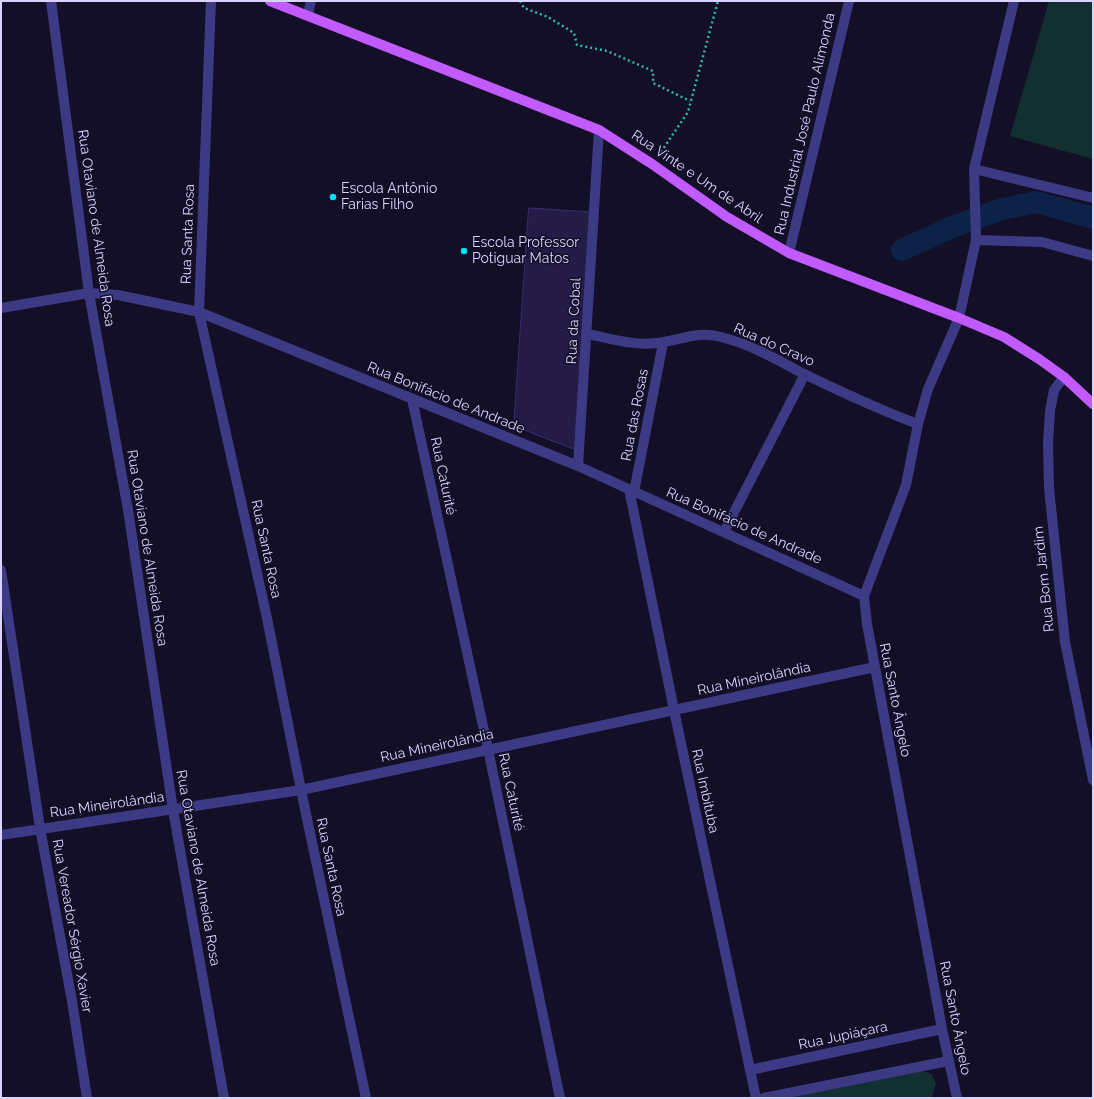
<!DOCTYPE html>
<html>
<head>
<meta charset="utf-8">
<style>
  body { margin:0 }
  #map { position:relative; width:1094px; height:1099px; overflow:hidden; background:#130f26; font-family:Raleway,sans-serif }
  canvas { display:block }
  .frame { position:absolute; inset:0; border:2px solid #d9d4ff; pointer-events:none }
</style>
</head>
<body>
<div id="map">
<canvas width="1094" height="1099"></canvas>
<div class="frame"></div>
</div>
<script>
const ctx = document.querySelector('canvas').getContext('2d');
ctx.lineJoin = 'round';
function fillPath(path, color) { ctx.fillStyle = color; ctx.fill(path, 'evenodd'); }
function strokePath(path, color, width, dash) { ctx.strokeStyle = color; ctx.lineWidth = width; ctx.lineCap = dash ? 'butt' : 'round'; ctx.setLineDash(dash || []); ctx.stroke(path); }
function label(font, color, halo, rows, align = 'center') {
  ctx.font = font + ' Raleway,sans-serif'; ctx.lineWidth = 3; ctx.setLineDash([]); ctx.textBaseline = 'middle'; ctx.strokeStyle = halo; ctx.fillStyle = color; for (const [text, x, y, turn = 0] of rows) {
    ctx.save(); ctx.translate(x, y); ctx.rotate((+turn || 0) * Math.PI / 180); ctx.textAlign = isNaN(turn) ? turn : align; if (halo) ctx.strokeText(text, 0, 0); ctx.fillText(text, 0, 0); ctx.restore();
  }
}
fillPath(new Path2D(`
  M 1049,1 L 1093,1 L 1093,159 L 1010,136 Z
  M 923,1071 L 931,1074 L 936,1083 L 933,1095 L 929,1098 L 789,1098 Z`), '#12302f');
strokePath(new Path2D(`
  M 902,250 L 952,227 L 1002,209 L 1036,202 L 1093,218`), '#0c2248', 22);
const building = new Path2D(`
  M 529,208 L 591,212 L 576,450 L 514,426 Z`);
fillPath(building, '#241b47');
strokePath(building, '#3b2d73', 1);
strokePath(new Path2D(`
  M 520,1 L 524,8 L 548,17 L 574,33 L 577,45 L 607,51 L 653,71 L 653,83 L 690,101
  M 661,152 L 688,112 L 718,1`), '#2fb8b0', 2.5, [2, 3]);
strokePath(new Path2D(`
  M 51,1 L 89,293 L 128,510 L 173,810 L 224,1098
  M 211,1 L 199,312 L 267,618 L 301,790 L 366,1098
  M 308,14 L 311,1
  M 974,169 L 1093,198
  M 976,240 L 1042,242 L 1093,256
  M 789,253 L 849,1
  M 1,308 L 89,293 L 118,295 L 199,312 L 578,466 L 864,596
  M 587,334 C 610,338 633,346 656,343 C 681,341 695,330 721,337 C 750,344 778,360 804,374 C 842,392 879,410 918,424
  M 1064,377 L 1054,390 L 1050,411 L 1048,443 L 1049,488 L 1065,642 L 1093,780
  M 412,399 L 488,749 L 560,1098
  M 578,466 L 599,130
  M 629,489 L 674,710 L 756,1098
  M 634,492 L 663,343
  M 724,532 L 805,374
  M 1,570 L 40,828 L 72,1001 L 87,1098
  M 1,835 L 301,790 L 875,667
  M 750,1070 L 942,1029
  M 764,1098 L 948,1061
  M 957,1098 L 942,1029 L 867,624 L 864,596 L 906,485 L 918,424 L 928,389 L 959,318 L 976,240 L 974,169 L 1014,1`), '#3d3a85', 10);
strokePath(new Path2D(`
  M 270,1 L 599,130 L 652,164 L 727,217 L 789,253 L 959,318 L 1004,337 L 1039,359 L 1064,377 L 1093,404`), '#c25bff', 10);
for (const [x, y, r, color] of [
  [333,197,4,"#00e5ff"],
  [464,251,4,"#00e5ff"]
]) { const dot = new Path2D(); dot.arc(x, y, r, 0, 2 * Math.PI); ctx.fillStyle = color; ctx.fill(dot); strokePath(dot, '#130f26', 1.5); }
label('14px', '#d9d4ff', '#130f26', [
  ["Rua Industrial José Paulo Alimonda",805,124,-77],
  ["Rua Vinte e Um de Abril",697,177,34],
  ["Rua Otaviano de Almeida Rosa",96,228,82],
  ["Rua Santa Rosa",188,234,-88],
  ["Rua da Cobal",574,321,-87],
  ["Rua do Cravo",774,345,24],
  ["Rua Bonifácio de Andrade",446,398,22],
  ["Rua das Rosas",635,415,-79],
  ["Rua Caturité",443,476,78],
  ["Rua Bonifácio de Andrade",744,526,24],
  ["Rua Otaviano de Almeida Rosa",147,548,81],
  ["Rua Santa Rosa",266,549,78],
  ["Rua Bom Jardim",1044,579,-96],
  ["Rua Mineirolândia",754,679,-12],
  ["Rua Santo Ângelo",895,700,79],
  ["Rua Mineirolândia",437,746,-12],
  ["Rua Imbituba",705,791,78],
  ["Rua Caturité",511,792,78],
  ["Rua Mineirolândia",107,805,-8],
  ["Rua Santa Rosa",331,867,78],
  ["Rua Otaviano de Almeida Rosa",198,868,80],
  ["Rua Vereador Sérgio Xavier",72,926,80],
  ["Rua Santo Ângelo",955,1018,79],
  ["Rua Jupiáçara",843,1036,-12]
]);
label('14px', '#d9d4ff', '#130f26', [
  ["Escola Antônio",341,189],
  ["Farias Filho",341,205],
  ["Escola Professor",472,243],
  ["Potiguar Matos",472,259]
], 'left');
</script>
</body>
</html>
